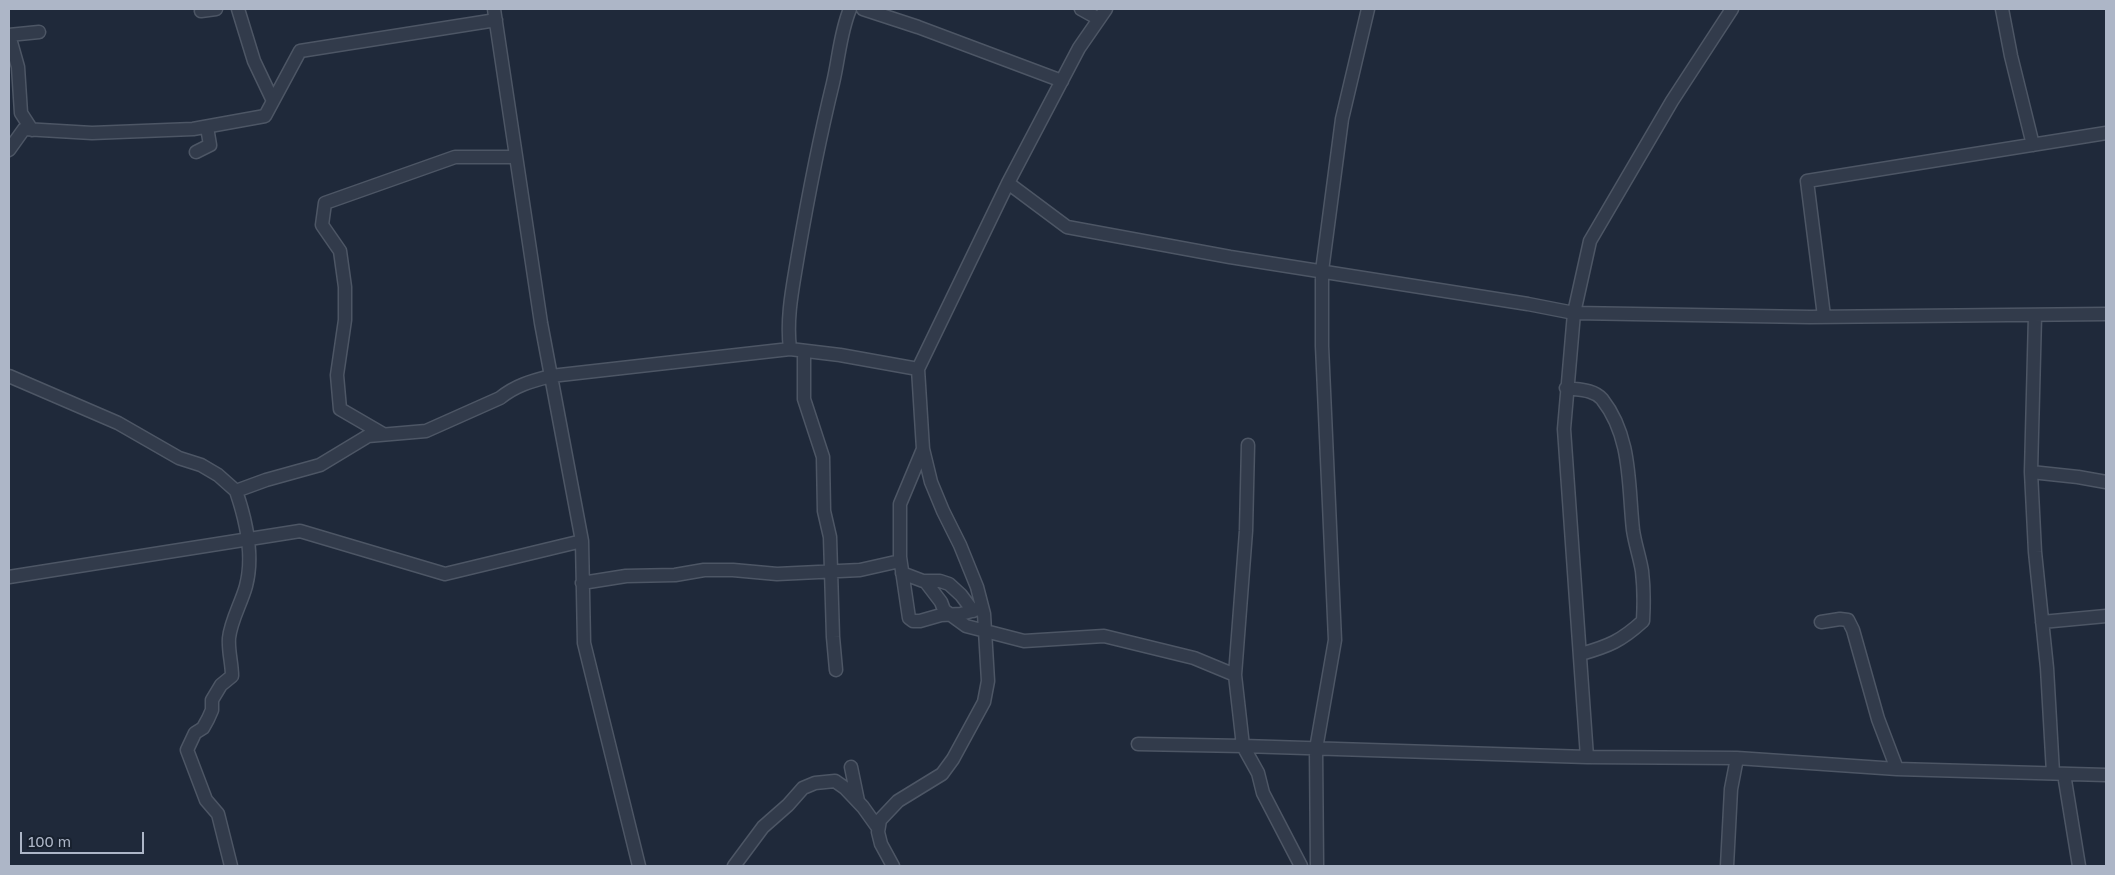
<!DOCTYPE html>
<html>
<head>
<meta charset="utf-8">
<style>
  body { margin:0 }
  #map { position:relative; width:2115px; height:875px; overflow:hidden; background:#1f293a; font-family:"Golos Text",sans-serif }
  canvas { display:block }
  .frame { position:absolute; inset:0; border:10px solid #adb6c7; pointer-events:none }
  .scale { position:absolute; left:20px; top:832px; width:124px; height:22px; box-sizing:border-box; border:2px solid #adb6c7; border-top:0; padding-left:6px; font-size:15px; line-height:18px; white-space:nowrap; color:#adb6c7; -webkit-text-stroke:4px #18212f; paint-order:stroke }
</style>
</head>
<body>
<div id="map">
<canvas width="2115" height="875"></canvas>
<div class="frame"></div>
<div class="scale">100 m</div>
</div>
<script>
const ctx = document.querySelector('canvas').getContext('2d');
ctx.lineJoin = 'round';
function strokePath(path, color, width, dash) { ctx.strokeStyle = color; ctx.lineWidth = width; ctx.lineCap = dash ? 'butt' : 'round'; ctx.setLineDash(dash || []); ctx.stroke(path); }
const minor = new Path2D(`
  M 238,9 L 254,61 L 273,101
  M 494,9 L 541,323 L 582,541 L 584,643 L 639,866
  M 863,9 L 918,27 L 1062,81
  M 1081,9 L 1099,19
  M 2002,9 L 2011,56 L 2033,145
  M 201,11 L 216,9
  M 9,35 L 18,67 L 21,113 L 32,130
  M 9,35 L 39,32
  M 9,150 L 24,129 L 92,133 L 193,129 L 265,116 L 300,51 L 496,20
  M 196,152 L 210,145 L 207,127
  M 1008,183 L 1067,227 L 1230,257 L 1528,304 L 1574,313 L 1810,317 L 2106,314
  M 1824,316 L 1807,181 L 2106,133
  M 2035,316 L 2031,472 L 2035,552 L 2047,668 L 2053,773
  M 790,349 C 786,317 793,286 798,255 C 808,197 819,140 833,83 C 839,58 840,33 850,9
  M 804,351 L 804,399 L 823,457 L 824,511 L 830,537 L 833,637 L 836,670
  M 9,376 L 118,423 L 179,458 L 201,465 L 218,475 L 236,491 L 266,480 L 320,465 L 368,436 L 426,431 L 500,398 C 516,385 532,381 551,376 L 790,349 L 840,355 L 918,369
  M 1566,388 C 1579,390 1593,389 1602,399 C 1632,437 1628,485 1633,530 C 1635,544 1640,558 1642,571 C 1644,588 1644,604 1643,621 C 1621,641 1609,646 1581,654
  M 383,434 L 340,409 L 337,375 L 345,320 L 345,287 L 340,251 L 322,225 L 325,203 L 455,157 L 516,157
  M 923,449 L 900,504 L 900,557 L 909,618 L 913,621 L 920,621 L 941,615 L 961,614 L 982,608
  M 2031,472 L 2078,477 L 2106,482
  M 902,573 L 923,581 L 940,581 L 949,584 L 961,595 L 973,611
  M 9,577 L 300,531 L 445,574 L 582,541
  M 925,581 L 941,602 L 944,610 L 966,626 L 1024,641 L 1104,636 L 1194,658 L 1235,675 L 1243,746 L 1258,773 L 1263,793 L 1301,866
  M 582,583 L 626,576 L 675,575 L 704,570 L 733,570 L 777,574 L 860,570 L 900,561
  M 1821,622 L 1840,619 L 1848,620 L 1853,630 L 1878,719 L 1897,769
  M 2042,622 L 2106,616
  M 1235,675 L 1246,531 L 1248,445
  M 1138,744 L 1243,746 L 1587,757 L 1737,758 L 1897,769 L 2106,775
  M 1587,757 L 1564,429 L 1574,313 L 1590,241 L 1672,101 L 1732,9
  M 851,767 L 858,801
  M 2064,774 L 2079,866
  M 231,866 L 218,814 L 206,800 L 187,750 L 195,733 L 203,728 L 208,719 L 212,710 L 212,700 L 221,685 L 232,676 C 232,663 228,651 229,638 C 231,620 241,604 246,586 C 254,556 246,520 236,491
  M 734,866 L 763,827 L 788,805 L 803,788 L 815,783 L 835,781 L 845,788 L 863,807 L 878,828
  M 893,866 L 881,844 L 878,832 L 880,820 L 898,801 L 942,774 L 953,759 L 984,702 L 988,681 L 984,614 L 977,587 L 960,545 L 943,511 L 931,482 L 923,449 L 918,369 L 1008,183 L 1079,48 L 1106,9
  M 1317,866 L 1316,749 L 1335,640 L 1322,346 L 1322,271 L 1342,119 L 1368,9
  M 1727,866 L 1731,789 L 1737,758`);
strokePath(minor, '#4d5665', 15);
strokePath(minor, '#323b4b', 12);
</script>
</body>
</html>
